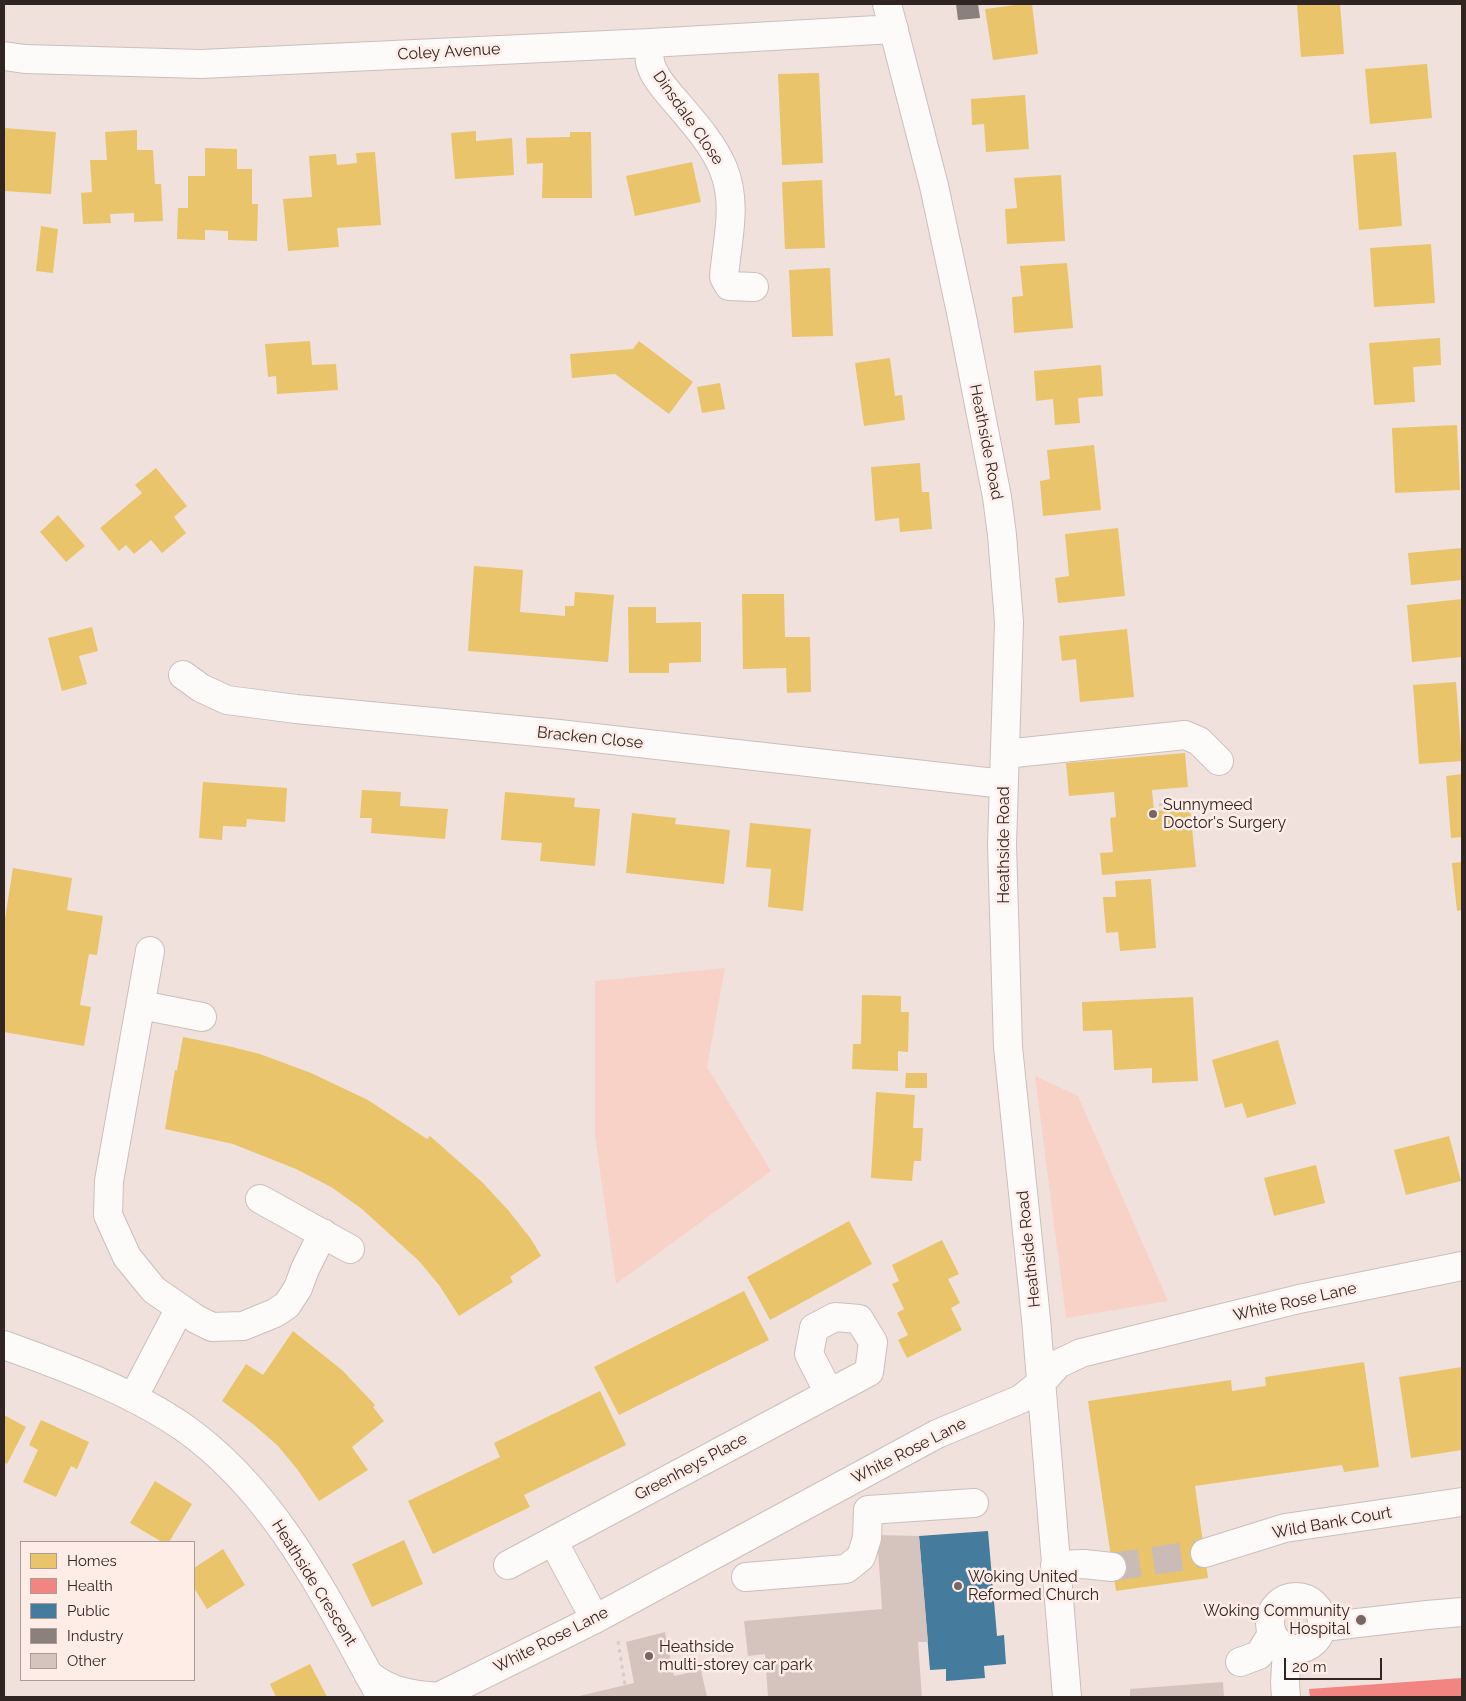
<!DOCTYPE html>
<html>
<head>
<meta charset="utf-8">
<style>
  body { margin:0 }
  #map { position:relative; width:1466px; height:1701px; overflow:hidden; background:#f1e1dc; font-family:Raleway,sans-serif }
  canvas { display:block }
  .frame { position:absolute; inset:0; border:5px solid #302523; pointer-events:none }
  .legend { position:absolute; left:20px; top:1541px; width:175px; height:140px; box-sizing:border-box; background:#feece7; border:1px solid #ac9c99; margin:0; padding:6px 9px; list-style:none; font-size:15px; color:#302523 }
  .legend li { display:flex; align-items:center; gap:10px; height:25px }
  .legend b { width:25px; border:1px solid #ac9c99 }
  .scale { position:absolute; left:1284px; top:1658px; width:98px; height:22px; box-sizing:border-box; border:2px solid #302523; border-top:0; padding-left:6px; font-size:15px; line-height:18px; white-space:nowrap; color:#302523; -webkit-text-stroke:4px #feece7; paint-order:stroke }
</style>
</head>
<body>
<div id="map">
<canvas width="1466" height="1701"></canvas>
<div class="frame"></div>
<ul class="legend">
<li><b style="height:14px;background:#e9c46a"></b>Homes</li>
<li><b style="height:14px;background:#f28482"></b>Health</li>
<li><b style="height:14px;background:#457b9d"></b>Public</li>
<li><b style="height:14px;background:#8a817c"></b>Industry</li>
<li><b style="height:14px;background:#d5c3be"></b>Other</li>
</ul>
<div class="scale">20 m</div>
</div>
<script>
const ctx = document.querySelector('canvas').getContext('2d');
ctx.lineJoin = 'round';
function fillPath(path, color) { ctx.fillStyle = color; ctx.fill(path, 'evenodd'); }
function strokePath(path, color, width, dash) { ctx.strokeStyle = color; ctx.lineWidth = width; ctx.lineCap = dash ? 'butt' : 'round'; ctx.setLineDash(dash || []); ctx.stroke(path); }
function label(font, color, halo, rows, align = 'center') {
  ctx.font = font + ' Raleway,sans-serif'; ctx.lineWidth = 5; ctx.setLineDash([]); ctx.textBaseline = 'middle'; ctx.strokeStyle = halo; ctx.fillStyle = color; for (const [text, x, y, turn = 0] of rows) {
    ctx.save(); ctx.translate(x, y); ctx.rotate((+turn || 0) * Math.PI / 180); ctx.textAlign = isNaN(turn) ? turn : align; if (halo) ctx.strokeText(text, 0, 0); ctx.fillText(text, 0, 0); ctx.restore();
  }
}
fillPath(new Path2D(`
  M 725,968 L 707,1067 L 771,1171 L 616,1284 L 595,1136 L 595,981 Z
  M 1035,1076 L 1078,1096 L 1168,1301 L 1066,1318 Z`), '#f9d2c7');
fillPath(new Path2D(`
  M 1023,4 L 1032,4 L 1038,54 L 993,60 L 985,9 Z
  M 1297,4 L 1340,4 L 1344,54 L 1301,57 Z
  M 1427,64 L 1432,118 L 1370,124 L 1365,69 Z
  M 819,73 L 823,163 L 782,165 L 778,74 Z
  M 1025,95 L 1029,149 L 986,152 L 984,124 L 972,125 L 971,99 Z
  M 4,128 L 56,132 L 51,194 L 4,191 Z
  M 137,130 L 137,150 L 153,150 L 155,184 L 161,184 L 163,221 L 134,222 L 134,213 L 110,214 L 111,223 L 83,224 L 81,193 L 92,192 L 90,160 L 107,160 L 105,132 Z
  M 476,131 L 476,141 L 512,138 L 514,175 L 455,179 L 451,133 Z
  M 570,132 L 591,132 L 592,198 L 542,198 L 543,163 L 527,164 L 526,138 L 570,137 Z
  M 205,148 L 237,149 L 237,169 L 252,169 L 252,204 L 258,204 L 257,241 L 228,240 L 228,231 L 205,230 L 205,240 L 177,239 L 178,208 L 188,208 L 188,176 L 205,176 Z
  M 375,152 L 381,225 L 337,228 L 339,247 L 288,251 L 283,199 L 312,197 L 309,156 L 336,154 L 337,165 L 357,163 L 356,153 Z
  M 1396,152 L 1402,226 L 1359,230 L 1353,155 Z
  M 692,162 L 701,202 L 635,216 L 626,176 Z
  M 1061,175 L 1065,241 L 1007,244 L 1005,209 L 1017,208 L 1014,178 Z
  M 822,180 L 825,248 L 785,249 L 782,182 Z
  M 41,226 L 58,229 L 53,273 L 36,271 Z
  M 1431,244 L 1435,303 L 1374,307 L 1370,248 Z
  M 1067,263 L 1073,328 L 1014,333 L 1012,297 L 1023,296 L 1020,266 Z
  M 830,268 L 833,336 L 792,337 L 789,270 Z
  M 1440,338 L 1441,365 L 1413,367 L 1415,402 L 1374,405 L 1369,343 Z
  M 310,341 L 312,365 L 336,364 L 338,390 L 277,394 L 276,376 L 268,377 L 265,344 Z
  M 639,341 L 693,382 L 669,414 L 615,374 L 572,378 L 570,354 L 633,349 Z
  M 890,358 L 895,396 L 902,395 L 905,420 L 864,426 L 855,363 Z
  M 1101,365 L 1103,396 L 1078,398 L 1080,423 L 1055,425 L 1053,399 L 1036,401 L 1034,371 Z
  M 720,383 L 725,409 L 702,413 L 697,387 Z
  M 1457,425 L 1460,490 L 1395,493 L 1392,428 Z
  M 1094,445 L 1101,510 L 1043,516 L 1040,481 L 1050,479 L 1047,450 Z
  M 920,463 L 922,492 L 929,492 L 932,529 L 900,532 L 899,518 L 875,521 L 871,467 Z
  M 156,468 L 187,506 L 174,517 L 186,533 L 162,553 L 151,540 L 134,554 L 126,545 L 119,551 L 100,528 L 142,493 L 135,485 Z
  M 58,515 L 85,546 L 66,562 L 40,532 Z
  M 1118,528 L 1125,596 L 1058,603 L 1055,578 L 1069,576 L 1065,534 Z
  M 1462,548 L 1462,580 L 1411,585 L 1408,553 Z
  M 474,566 L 523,570 L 520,612 L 565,616 L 565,606 L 574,606 L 575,592 L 614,595 L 608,662 L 468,651 Z
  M 742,594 L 784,594 L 785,637 L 810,637 L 811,692 L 787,693 L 786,668 L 743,669 Z
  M 1462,599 L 1462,657 L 1412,662 L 1407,605 Z
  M 628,607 L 656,607 L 656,623 L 701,622 L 701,662 L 669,663 L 669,673 L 629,673 Z
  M 92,627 L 98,651 L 79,656 L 87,684 L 62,691 L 48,638 Z
  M 1127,629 L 1134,697 L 1080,702 L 1076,659 L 1062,661 L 1059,636 Z
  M 1456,682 L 1462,761 L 1419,764 L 1413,685 Z
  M 1185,753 L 1188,787 L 1152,790 L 1154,811 L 1190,808 L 1196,867 L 1102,875 L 1100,853 L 1113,852 L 1110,818 L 1116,817 L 1114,792 L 1069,796 L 1066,763 Z
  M 1462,774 L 1462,837 L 1451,838 L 1446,776 Z
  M 203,782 L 287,788 L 285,822 L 247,819 L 246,827 L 223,826 L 222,840 L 199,838 Z
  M 362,790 L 401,792 L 400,806 L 448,809 L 445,839 L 371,833 L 372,818 L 360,818 Z
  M 505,792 L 575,798 L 574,807 L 600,809 L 595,866 L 540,861 L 542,843 L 501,840 Z
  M 632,813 L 676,818 L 675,824 L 730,830 L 724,884 L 626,873 Z
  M 750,823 L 811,829 L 803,911 L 768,907 L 771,869 L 746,867 Z
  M 1462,862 L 1462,910 L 1457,911 L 1452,863 Z
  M 13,868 L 72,878 L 67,910 L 103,916 L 97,955 L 89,954 L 80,1005 L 91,1007 L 84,1046 L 4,1032 L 4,925 Z
  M 1151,879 L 1156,948 L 1120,951 L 1118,932 L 1106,933 L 1103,897 L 1116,897 L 1115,881 Z
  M 862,995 L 901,996 L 901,1012 L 909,1012 L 908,1052 L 898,1051 L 898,1071 L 852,1069 L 853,1044 L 861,1044 Z
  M 1193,997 L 1198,1081 L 1152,1083 L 1152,1068 L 1114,1070 L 1112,1030 L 1083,1031 L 1082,1002 Z
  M 183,1037 L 228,1046 L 260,1054 L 311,1073 L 368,1100 L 427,1139 L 430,1136 L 482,1182 L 508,1210 L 531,1239 L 541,1256 L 510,1277 L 513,1282 L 459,1316 L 439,1285 L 419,1261 L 362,1209 L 331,1187 L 296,1169 L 233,1144 L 165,1129 L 175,1070 L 177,1070 Z
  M 1278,1040 L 1296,1104 L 1247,1118 L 1242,1103 L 1225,1108 L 1212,1060 Z
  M 906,1073 L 927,1073 L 927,1088 L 905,1088 Z
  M 876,1092 L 915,1095 L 913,1128 L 923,1128 L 921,1161 L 914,1161 L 912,1181 L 871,1178 Z
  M 1449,1136 L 1461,1181 L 1406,1195 L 1394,1150 Z
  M 1316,1165 L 1325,1203 L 1274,1216 L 1264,1178 Z
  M 849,1221 L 872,1264 L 770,1320 L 747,1277 Z
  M 942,1240 L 959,1274 L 948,1279 L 960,1303 L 951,1308 L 962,1330 L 907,1358 L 898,1340 L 908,1335 L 897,1313 L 904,1309 L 892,1284 L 899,1281 L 892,1265 Z
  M 744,1291 L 769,1340 L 619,1415 L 594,1367 Z
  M 293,1331 L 342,1370 L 375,1405 L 373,1407 L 384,1421 L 352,1447 L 368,1470 L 319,1501 L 297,1469 L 278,1446 L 253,1424 L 222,1401 L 246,1364 L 263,1375 Z
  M 1364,1362 L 1379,1467 L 1344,1472 L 1342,1465 L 1195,1486 L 1208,1578 L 1116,1591 L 1088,1401 L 1231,1380 L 1232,1391 L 1266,1386 L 1265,1377 Z
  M 1462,1367 L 1462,1450 L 1411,1458 L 1399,1377 Z
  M 600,1391 L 626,1445 L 524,1495 L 530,1507 L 433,1554 L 408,1501 L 500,1457 L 494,1443 Z
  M 4,1415 L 26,1427 L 7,1464 L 4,1462 Z
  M 41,1420 L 89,1442 L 77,1469 L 71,1466 L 56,1497 L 23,1482 L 38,1450 L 29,1445 Z
  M 155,1481 L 192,1504 L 169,1542 L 162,1542 L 130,1523 Z
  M 404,1540 L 423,1584 L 372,1607 L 352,1564 Z
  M 223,1549 L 245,1585 L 207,1609 L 194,1588 L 194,1568 Z
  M 310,1664 L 327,1697 L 276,1697 L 270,1684 Z`), '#e9c46a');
fillPath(new Path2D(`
  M 1462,1678 L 1462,1697 L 1310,1697 L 1309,1689 Z`), '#f28482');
fillPath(new Path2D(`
  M 988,1531 L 997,1636 L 1004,1635 L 1006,1664 L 984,1666 L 985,1678 L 946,1681 L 946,1669 L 930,1670 L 919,1536 Z`), '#457b9d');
fillPath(new Path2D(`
  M 956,4 L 978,4 L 980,18 L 958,20 Z`), '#8a817c');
fillPath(new Path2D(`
  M 877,1535 L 919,1536 L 928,1642 L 918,1642 L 922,1697 L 768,1697 L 765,1654 L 748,1656 L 744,1621 L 882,1609 Z
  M 665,1632 L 674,1676 L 701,1670 L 707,1697 L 575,1697 L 634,1683 L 626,1642 Z
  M 1223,1682 L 1224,1697 L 1130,1697 L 1130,1689 Z`), '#d5c3be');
strokePath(new Path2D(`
  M 1112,1567 L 1205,1553`), '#cabbb7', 28, [28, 14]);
const minor = new Path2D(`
  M 887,4 L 934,186 L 962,317 L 997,497 L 1002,535 L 1009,622 L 1002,845 L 1008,1047 L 1036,1319 L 1067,1697
  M 650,43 C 650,49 649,56 650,62 C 654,78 667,91 677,103 C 694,123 713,144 723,168 C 738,204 727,240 724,277 L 729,286 L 754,287
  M 4,56 L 25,59 L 201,64 L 650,43 L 894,29
  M 183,675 L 201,688 L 227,700 L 296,709 L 559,734 L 1004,784
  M 1005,754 L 1185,735 L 1199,741 L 1219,761
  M 150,951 L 109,1181 L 108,1215 L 127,1257 L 154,1290 L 196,1319 L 212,1327 L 243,1326 L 275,1313 L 287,1305 L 298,1288 L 305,1269 L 323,1233
  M 141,1005 L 202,1017
  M 260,1199 L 350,1249
  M 4,1345 C 65,1367 129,1390 183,1427 C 277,1493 327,1600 381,1697
  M 133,1398 L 180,1308
  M 553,1541 L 595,1619
  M 1205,1553 L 1285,1528 L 1462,1502
  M 508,1565 L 869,1372 L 873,1342 L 859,1319 L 835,1317 L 814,1328 L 809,1354 L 829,1393
  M 1055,1565 L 1084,1564 L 1112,1567
  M 746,1577 L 846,1569 L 861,1557 L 867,1538 L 868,1510 L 974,1503
  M1270 1623a26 26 0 1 1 52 0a26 26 0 1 1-52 0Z
  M 1323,1627 L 1427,1615 L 1462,1612
  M 1240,1662 L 1259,1655 L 1272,1634
  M 368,1674 C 390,1692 411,1695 439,1697
  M 438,1697 L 595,1619 L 937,1434 L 1021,1399 L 1041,1383 L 1058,1364 L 1081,1353 L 1299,1299 L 1462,1266
  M 1286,1697 L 1285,1683 L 1287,1648`);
strokePath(minor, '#cbbfbb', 30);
strokePath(new Path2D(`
  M 1159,805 L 1195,800
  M 618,1641 L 625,1685`), '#d3cecd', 3, [4, 4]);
strokePath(minor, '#fdfafa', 28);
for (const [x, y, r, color] of [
  [1153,814,5,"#746764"],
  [958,1586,5,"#746764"],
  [1361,1620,6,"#746764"],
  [649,1656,5,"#746764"]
]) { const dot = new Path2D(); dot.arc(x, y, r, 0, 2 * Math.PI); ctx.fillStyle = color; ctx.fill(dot); strokePath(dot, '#feece7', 2); }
label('16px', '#302523', '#feece7', [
  ["Coley Avenue",449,52,-3],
  ["Dinsdale Close",688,118,55],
  ["Heathside Road",986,442,79],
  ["Bracken Close",590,738,6],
  ["Heathside Road",1004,845,-90],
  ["Heathside Road",1029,1249,-96],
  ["White Rose Lane",1295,1302,-13],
  ["White Rose Lane",909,1451,-27],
  ["Greenheys Place",691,1467,-28],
  ["Wild Bank Court",1332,1523,-10],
  ["Heathside Crescent",314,1583,58],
  ["White Rose Lane",551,1640,-27]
]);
label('16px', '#302523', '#feece7', [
  ["Sunnymeed",1163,805],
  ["Doctor's Surgery",1163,823],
  ["Woking United",968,1577],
  ["Reformed Church",968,1595],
  ["Woking Community",1350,1611,"right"],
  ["Hospital",1350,1629,"right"],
  ["Heathside",659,1647],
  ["multi-storey car park",659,1665]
], 'left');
</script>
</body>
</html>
